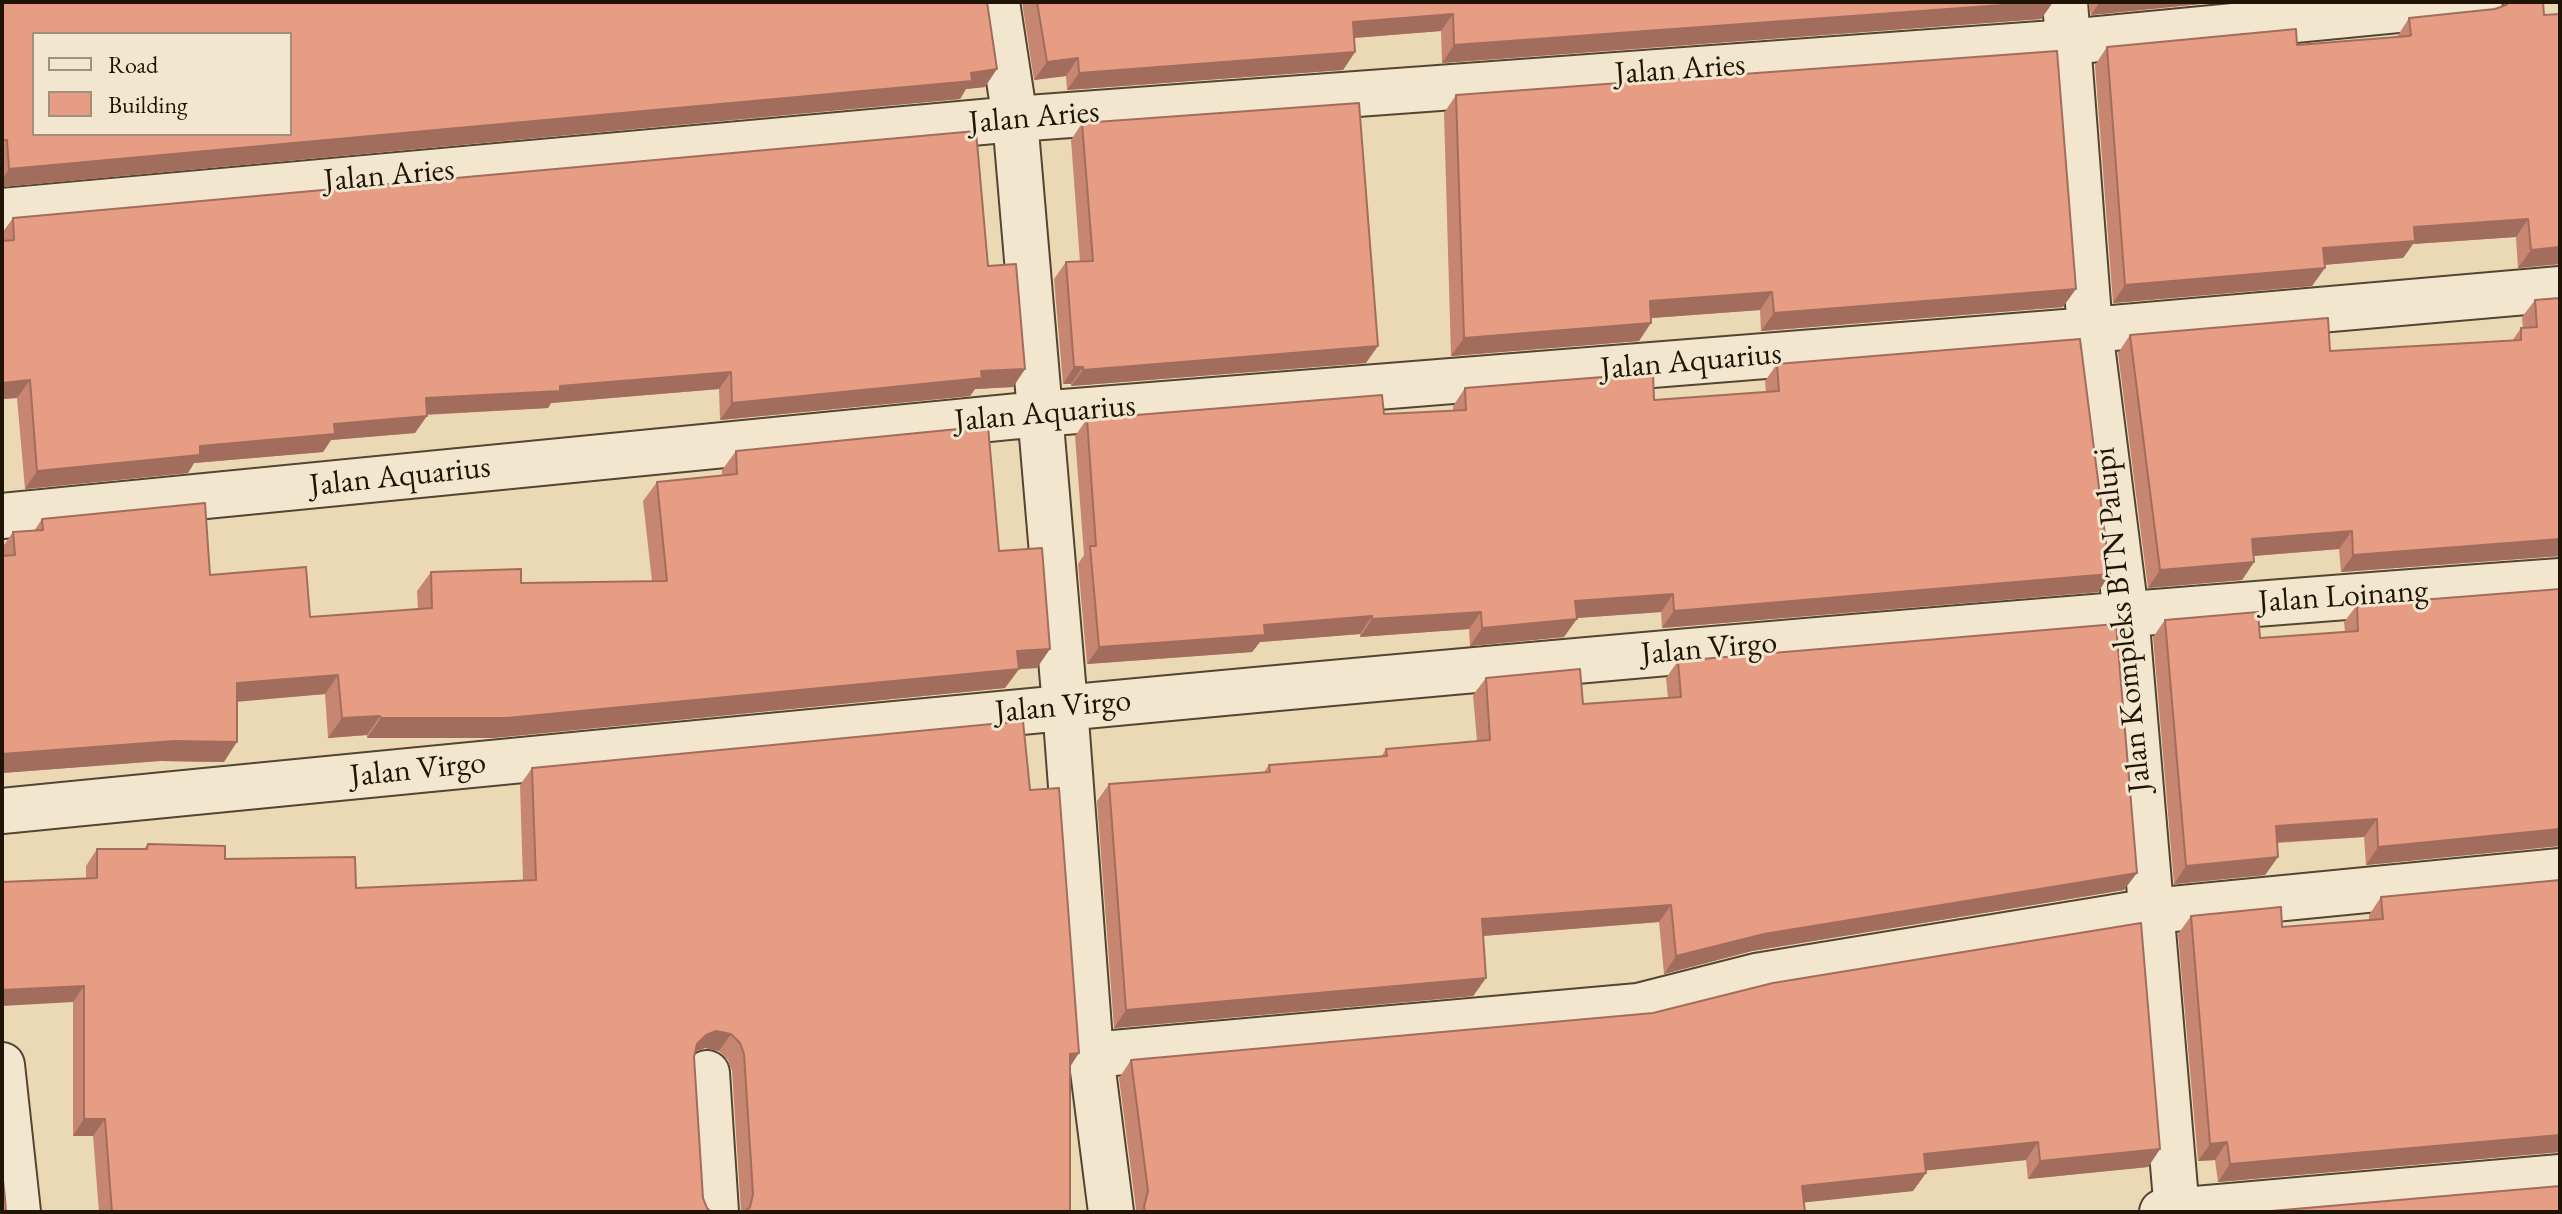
<!DOCTYPE html>
<html>
<head>
<meta charset="utf-8">
<style>
  body { margin:0 }
  #map { position:relative; width:2562px; height:1214px; overflow:hidden; background:#ebd9b5; font-family:"EB Garamond",serif }
  canvas { display:block }
  .frame { position:absolute; inset:0; border:4px solid #201405; pointer-events:none }
  .legend { position:absolute; left:32px; top:32px; width:260px; height:104px; box-sizing:border-box; background:#f2e6cf; border:2px solid #9e927e; margin:0; padding:10px 14px; list-style:none; font-size:24px; color:#201405 }
  .legend li { display:flex; align-items:center; gap:16px; height:40px }
  .legend b { width:40px; border:2px solid #9e927e }
</style>
</head>
<body>
<div id="map">
<canvas width="2562" height="1214"></canvas>
<div class="frame"></div>
<ul class="legend">
<li><b style="height:10px;background:#f2e6cf"></b>Road</li>
<li><b style="height:22px;background:#e79c84"></b>Building</li>
</ul>
</div>
<script>
const ctx = document.querySelector('canvas').getContext('2d');
ctx.lineJoin = 'round';
function strokePath(path, color, width, dash) { ctx.strokeStyle = color; ctx.lineWidth = width; ctx.lineCap = dash ? 'butt' : 'round'; ctx.setLineDash(dash || []); ctx.stroke(path); }
function fillPath(path, color) { ctx.fillStyle = color; ctx.fill(path, 'evenodd'); }
function label(font, color, halo, rows, align = 'center') {
  ctx.font = font + ' "EB Garamond",serif'; ctx.lineWidth = 6; ctx.setLineDash([]); ctx.textBaseline = 'middle'; ctx.strokeStyle = halo; ctx.fillStyle = color; for (const [text, x, y, turn = 0] of rows) {
    ctx.save(); ctx.translate(x, y); ctx.rotate((+turn || 0) * Math.PI / 180); ctx.textAlign = isNaN(turn) ? turn : align; if (halo) ctx.strokeText(text, 0, 0); ctx.fillText(text, 0, 0); ctx.restore();
  }
}
const street = new Path2D(`
  M 997,2 L 1015,119 L 1065,706 L 1091,1055 L 1111,1212
  M 2065,2 L 2090,330 L 2126,613 L 2177,1212
  M 2,211 L 1015,119 L 2068,42 L 2480,2
  M 2,516 L 1039,414 L 2090,330 L 2560,289
  M 2,811 C 854,727 1706,643 2560,581
  M 1091,1055 L 1638,1006 L 1756,976 L 2152,911 L 2560,871
  M 2,1065 L 18,1212
  M 707,1073 L 716,1212
  M 2162,1212 L 2560,1177`);
strokePath(street, '#534531', 48);
strokePath(street, '#f2e6cf', 44);
fillPath(new Path2D(`
  M 2,2 L 985,87 L 966,89 L 960,99 L 2,187 Z
  M 1022,2 L 2053,2 L 2041,19 L 1442,63 L 1441,31 L 1354,38 L 1355,52 L 1343,70 L 1067,90 L 1066,76 L 1034,80 Z
  M 2088,2 L 2221,2 L 2091,15 Z
  M 2505,2 L 2543,2 L 2544,15 L 2560,14 L 2560,264 L 2518,268 L 2516,237 L 2413,244 L 2403,258 L 2324,265 L 2312,286 L 2113,303 L 2095,65 L 2107,47 L 2297,45 L 2397,37 L 2409,18 L 2495,9 L 2504,6 Z
  M 1456,95 L 2063,307 L 1761,331 L 1760,310 L 1651,318 L 1639,341 L 1451,356 L 1444,113 Z
  M 1082,123 L 1366,363 L 1071,386 L 1071,384 L 1063,384 L 1054,279 L 1066,262 L 1080,262 L 1071,140 Z
  M 13,218 L 988,266 L 1025,369 L 1013,387 L 975,389 L 970,396 L 720,420 L 719,389 L 551,403 L 548,408 L 427,415 L 415,433 L 331,440 L 323,452 L 194,463 L 188,473 L 25,489 L 17,398 L 2,399 L 2,233 Z
  M 2560,298 L 2560,556 L 2341,572 L 2339,549 L 2254,556 L 2254,562 L 2242,580 L 2148,588 L 2118,353 L 2130,335 L 2330,351 L 2512,341 L 2521,328 L 2523,328 L 2522,317 L 2535,300 Z
  M 1777,364 L 2110,574 L 2098,592 L 1662,628 L 1661,612 L 1576,618 L 1564,637 L 1470,646 L 1469,629 L 1360,637 L 1360,634 L 1260,642 L 1252,652 L 1087,664 L 1078,564 L 1084,555 L 1075,436 L 1087,419 L 1384,414 L 1453,411 L 1453,406 L 1465,388 L 1654,400 L 1766,392 L 1765,381 Z
  M 736,451 L 999,551 L 1037,668 L 1019,669 L 1005,688 L 493,738 L 367,738 L 367,735 L 328,738 L 325,694 L 237,701 L 224,762 L 160,761 L 2,773 L 2,548 L 13,532 L 34,531 L 42,519 L 210,575 L 310,617 L 418,609 L 417,591 L 431,572 L 521,583 L 652,581 L 643,501 L 657,482 L 722,475 L 722,470 Z
  M 2357,605 L 2558,846 L 2366,865 L 2364,837 L 2277,843 L 2278,857 L 2265,875 L 2174,884 L 2153,637 L 2165,620 L 2260,638 L 2345,632 L 2344,622 Z
  M 1678,661 L 2124,890 L 1752,951 L 1664,974 L 1659,922 L 1483,936 L 1486,978 L 1473,996 L 1114,1028 L 1097,801 L 1109,784 L 1264,772 L 1269,765 L 1381,757 L 1386,749 L 1477,741 L 1473,695 L 1486,678 L 1583,704 L 1668,698 L 1666,678 Z
  M 532,768 L 1030,790 L 1070,1067 L 1070,1212 L 741,1212 L 732,1071 L 728,1060 L 719,1051 L 705,1048 L 695,1051 L 694,1057 L 703,1198 L 707,1208 L 711,1212 L 99,1212 L 93,1136 L 73,1136 L 73,1002 L 86,878 L 86,866 L 97,849 L 144,849 L 148,844 L 225,859 L 356,888 L 523,881 L 520,785 Z
  M 2560,880 L 2560,1152 L 2218,1182 L 2215,1160 L 2198,1161 L 2178,934 L 2191,916 L 2282,927 L 2369,920 L 2369,915 L 2381,897 Z
  M 1131,1060 L 2160,1149 L 2148,1167 L 2028,1179 L 2026,1160 L 1926,1170 L 1926,1173 L 1913,1191 L 1804,1202 L 1805,1212 L 1135,1212 L 1136,1209 L 1119,1078 Z`), '#c78672');
fillPath(new Path2D(`
  M 2044,2 L 2053,2 L 2041,19 L 1442,63 L 1454,45 Z
  M 2100,2 L 2221,2 L 2091,15 Z
  M 1453,14 L 1441,31 L 1340,39 L 1353,22 Z
  M 1355,52 L 1343,70 L 1067,90 L 1079,73 Z
  M 1078,58 L 1066,76 L 1034,80 L 1047,62 Z
  M 997,69 L 985,87 L 966,89 L 960,99 L 2,187 L 2,180 L 9,169 Z
  M 2528,219 L 2516,237 L 2413,244 L 2403,258 L 2311,266 L 2323,248 L 2414,227 Z
  M 2560,247 L 2560,264 L 2518,268 L 2531,250 Z
  M 2325,268 L 2312,286 L 2113,303 L 2125,285 Z
  M 2076,289 L 2063,307 L 1761,331 L 1774,313 Z
  M 1772,292 L 1760,310 L 1638,319 L 1650,301 Z
  M 1651,323 L 1639,341 L 1451,356 L 1464,338 Z
  M 1378,346 L 1366,363 L 1071,386 L 1083,370 Z
  M 1074,367 L 1083,367 L 1071,384 L 1063,384 Z
  M 1025,369 L 1013,387 L 975,389 L 970,396 L 720,420 L 732,403 L 981,371 Z
  M 731,372 L 719,389 L 551,403 L 548,408 L 414,415 L 426,398 Z
  M 30,380 L 17,398 L 2,399 L 2,383 Z
  M 427,416 L 415,433 L 331,440 L 323,452 L 194,463 L 188,473 L 25,489 L 37,471 L 334,424 Z
  M 2352,531 L 2339,549 L 2240,557 L 2252,539 Z
  M 2560,539 L 2560,556 L 2341,572 L 2353,555 Z
  M 2254,562 L 2242,580 L 2148,588 L 2160,570 Z
  M 2110,574 L 2098,592 L 1662,628 L 1674,611 Z
  M 1673,594 L 1661,612 L 1563,619 L 1575,601 Z
  M 1481,612 L 1469,629 L 1360,637 L 1372,619 Z
  M 1372,616 L 1360,634 L 1260,642 L 1252,652 L 1087,664 L 1099,647 L 1264,625 Z
  M 1577,619 L 1564,637 L 1470,646 L 1482,628 Z
  M 1050,649 L 1037,668 L 1019,669 L 1005,688 L 493,738 L 367,738 L 381,718 Z
  M 338,675 L 325,694 L 224,703 L 237,683 Z
  M 380,716 L 367,735 L 328,738 L 342,718 Z
  M 174,741 L 237,742 L 224,762 L 160,761 L 2,773 L 2,754 Z
  M 2377,819 L 2364,837 L 2263,843 L 2276,826 Z
  M 2560,829 L 2560,846 L 2366,865 L 2378,847 Z
  M 2278,857 L 2265,875 L 2174,884 L 2186,866 Z
  M 2137,873 L 2124,890 L 1752,951 L 1664,974 L 1676,956 L 1764,934 Z
  M 1671,905 L 1659,922 L 1469,937 L 1482,919 Z
  M 1486,978 L 1473,996 L 1114,1028 L 1126,1010 Z
  M 84,986 L 73,1002 L 2,1006 L 2,990 Z
  M 716,1031 L 731,1034 L 719,1051 L 705,1048 L 694,1052 L 697,1044 L 706,1035 Z
  M 1079,1053 L 1068,1070 L 1070,1054 Z
  M 84,1119 L 105,1119 L 93,1136 L 73,1136 Z
  M 2560,1135 L 2560,1152 L 2218,1182 L 2230,1164 Z
  M 2038,1142 L 2026,1160 L 1912,1172 L 1924,1154 Z
  M 2227,1142 L 2215,1160 L 2198,1161 L 2210,1144 Z
  M 2160,1149 L 2148,1167 L 2028,1179 L 2040,1161 Z
  M 1926,1173 L 1913,1191 L 1790,1204 L 1802,1186 Z`), '#a26d5c');
const building = new Path2D(`
  M 2,2 L 987,2 L 997,69 L 971,73 L 972,81 L 9,169 L 7,140 L 2,140 ZM 34,34 L 290,34 L 290,134 L 34,134 Z
  M 1037,2 L 2044,2 L 1454,45 L 1453,14 L 1353,22 L 1355,52 L 1079,73 L 1078,58 L 1047,62 Z
  M 2509,2 L 2543,2 L 2544,15 L 2560,14 L 2560,247 L 2531,250 L 2528,219 L 2414,227 L 2415,241 L 2323,248 L 2325,268 L 2125,285 L 2107,47 L 2296,29 L 2297,45 L 2409,36 L 2411,35 L 2409,18 L 2495,9 L 2506,5 Z
  M 2057,51 L 2076,289 L 1774,313 L 1772,292 L 1650,301 L 1651,323 L 1464,338 L 1456,95 Z
  M 1359,103 L 1378,346 L 1083,370 L 1083,367 L 1074,367 L 1066,262 L 1093,261 L 1082,123 Z
  M 976,131 L 988,266 L 1016,264 L 1025,369 L 981,371 L 982,378 L 732,403 L 731,372 L 560,386 L 560,391 L 426,398 L 427,416 L 334,424 L 335,434 L 200,446 L 200,455 L 37,471 L 30,380 L 2,383 L 2,241 L 14,240 L 13,218 Z
  M 2560,298 L 2560,539 L 2353,555 L 2352,531 L 2252,539 L 2254,562 L 2160,570 L 2130,335 L 2328,318 L 2330,351 L 2521,340 L 2521,328 L 2537,327 L 2535,300 Z
  M 2080,339 L 2110,574 L 1674,611 L 1673,594 L 1575,601 L 1577,619 L 1482,628 L 1481,612 L 1372,619 L 1372,616 L 1264,625 L 1265,635 L 1099,647 L 1090,546 L 1096,546 L 1087,419 L 1382,395 L 1384,414 L 1466,410 L 1465,388 L 1653,373 L 1654,400 L 1779,391 L 1777,364 Z
  M 988,426 L 999,551 L 1042,548 L 1050,649 L 1017,651 L 1019,669 L 507,718 L 381,718 L 380,716 L 342,718 L 338,675 L 237,683 L 237,742 L 174,741 L 2,754 L 2,556 L 15,555 L 13,532 L 43,530 L 42,519 L 205,503 L 210,575 L 306,567 L 310,617 L 432,608 L 431,572 L 521,569 L 521,583 L 667,581 L 657,482 L 737,474 L 736,451 Z
  M 2560,589 L 2560,829 L 2378,847 L 2377,819 L 2276,826 L 2278,857 L 2186,866 L 2165,620 L 2258,612 L 2260,638 L 2358,631 L 2357,605 Z
  M 2116,624 L 2137,873 L 1764,934 L 1676,956 L 1671,905 L 1482,919 L 1486,978 L 1126,1010 L 1109,784 L 1270,772 L 1269,765 L 1387,756 L 1386,749 L 1490,740 L 1486,678 L 1580,669 L 1583,704 L 1681,697 L 1678,661 Z
  M 1023,721 L 1030,790 L 1059,788 L 1079,1053 L 1070,1054 L 1070,1212 L 745,1212 L 750,1207 L 753,1194 L 744,1054 L 740,1043 L 731,1034 L 716,1031 L 706,1035 L 697,1044 L 694,1057 L 703,1198 L 707,1208 L 711,1212 L 112,1212 L 105,1119 L 84,1119 L 84,986 L 2,990 L 2,882 L 97,878 L 97,849 L 147,849 L 148,844 L 225,846 L 225,859 L 355,857 L 356,888 L 536,880 L 532,768 Z
  M 2560,880 L 2560,1135 L 2230,1164 L 2227,1142 L 2210,1144 L 2191,916 L 2281,907 L 2282,927 L 2383,919 L 2381,897 Z
  M 2141,923 L 2160,1149 L 2040,1161 L 2038,1142 L 1924,1154 L 1926,1173 L 1802,1186 L 1805,1212 L 1145,1212 L 1144,1207 L 1148,1191 L 1131,1060 L 1653,1013 L 1773,983 Z
  M 2,1171 L 5,1198 L 6,1212 L 2,1212 Z
  M 2560,1186 L 2560,1212 L 2260,1212 Z`);
fillPath(building, '#e79c84');
strokePath(building, '#a26d5c', 2);
label('32px', '#201405', '#f2e6cf', [
  ["Jalan Aries",1680,70,-4],
  ["Jalan Aries",1034,118,-5],
  ["Jalan Aries",389,176,-5],
  ["Jalan Aquarius",1691,362,-5],
  ["Jalan Aquarius",1045,414,-5],
  ["Jalan Aquarius",400,477,-6],
  ["Jalan Loinang",2343,597,-4],
  ["Jalan Kompleks BTN Palupi",2123,620,-96],
  ["Jalan Virgo",1709,649,-5],
  ["Jalan Virgo",1063,707,-5],
  ["Jalan Virgo",418,770,-6]
]);
</script>
</body>
</html>
